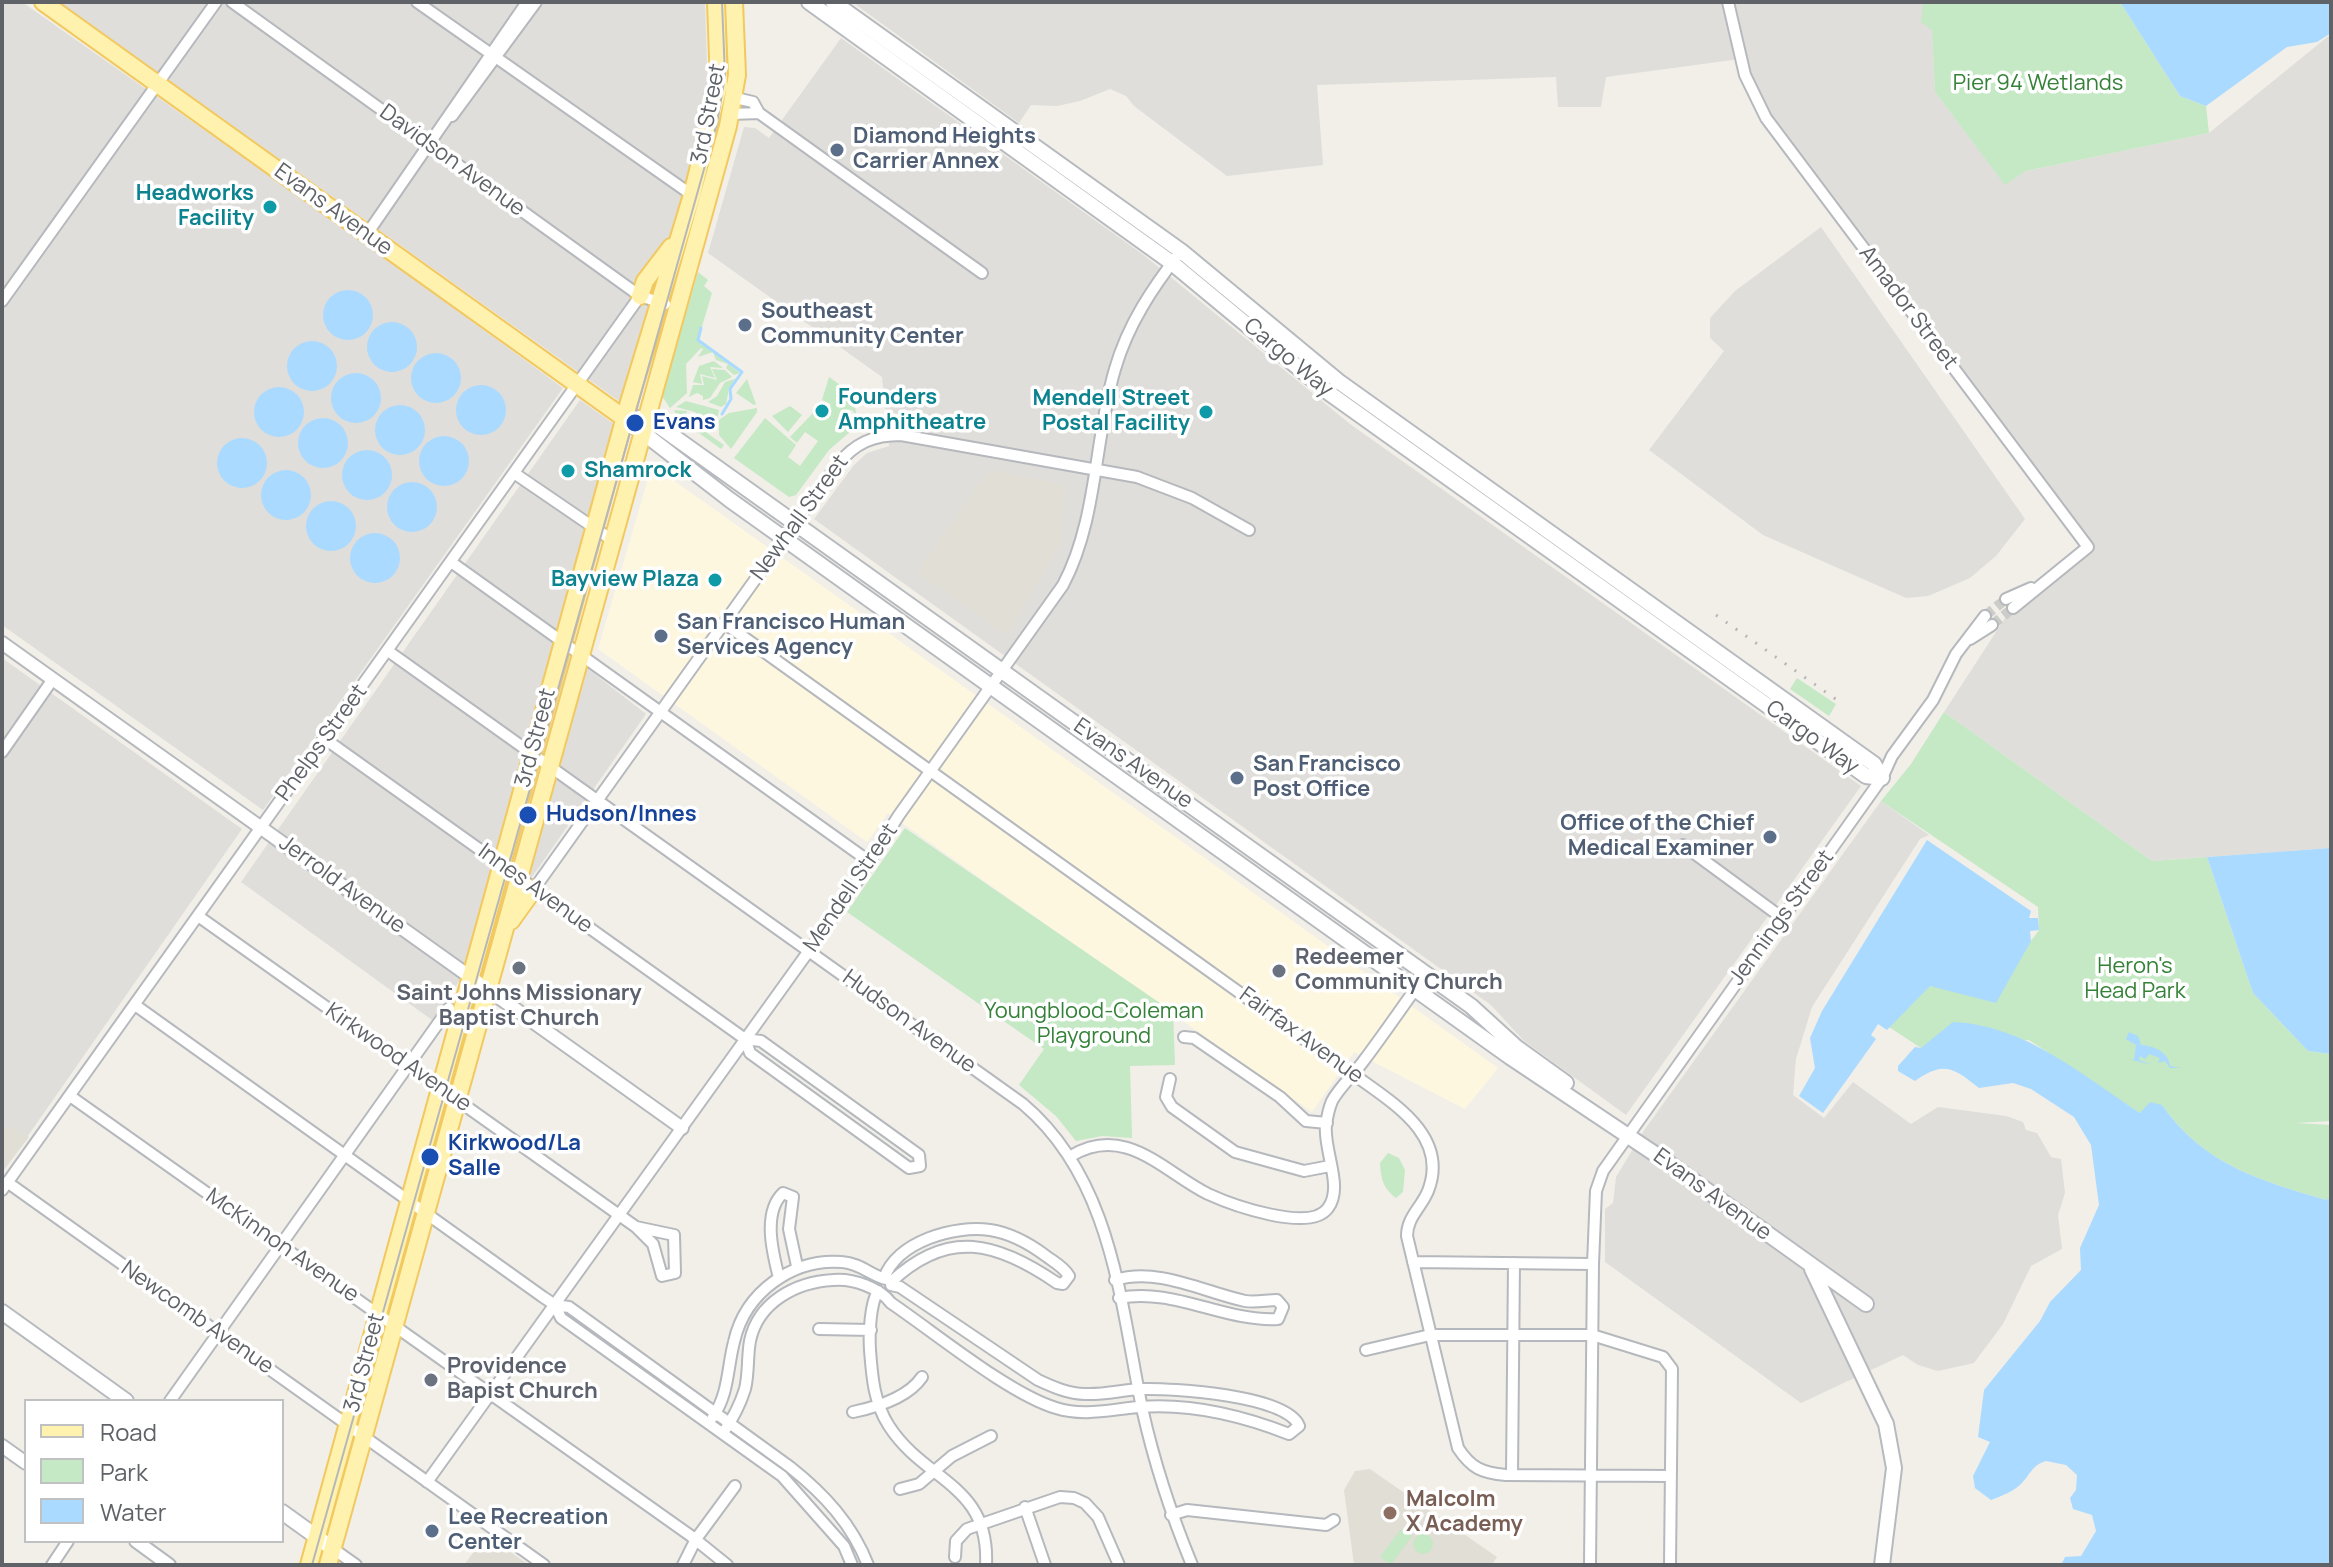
<!DOCTYPE html>
<html>
<head>
<meta charset="utf-8">
<style>
  body { margin:0 }
  #map { position:relative; width:2333px; height:1567px; overflow:hidden; background:#f1efe8; font-family:Manrope,sans-serif }
  canvas { display:block }
  .frame { position:absolute; inset:0; border:4px solid #5f6368; pointer-events:none }
  .legend { position:absolute; left:24px; top:1399px; width:260px; height:144px; box-sizing:border-box; background:#fff; border:2px solid #bfc1c3; margin:0; padding:10px 14px; list-style:none; font-size:24px; color:#5f6368 }
  .legend li { display:flex; align-items:center; gap:16px; height:40px }
  .legend b { width:40px; border:2px solid #bfc1c3 }
</style>
</head>
<body>
<div id="map">
<canvas width="2333" height="1567"></canvas>
<div class="frame"></div>
<ul class="legend">
<li><b style="height:10px;background:#fff2af"></b>Road</li>
<li><b style="height:22px;background:#c5e8c5"></b>Park</li>
<li><b style="height:22px;background:#aadaff"></b>Water</li>
</ul>
</div>
<script>
const ctx = document.querySelector('canvas').getContext('2d');
ctx.lineJoin = 'round';
function fillPath(path, color) { ctx.fillStyle = color; ctx.fill(path, 'evenodd'); }
function strokePath(path, color, width, dash) { ctx.strokeStyle = color; ctx.lineWidth = width; ctx.lineCap = dash ? 'butt' : 'round'; ctx.setLineDash(dash || []); ctx.stroke(path); }
function label(font, color, halo, rows, align = 'center') {
  ctx.font = font + ' Manrope,sans-serif'; ctx.lineWidth = 7; ctx.setLineDash([]); ctx.textBaseline = 'middle'; ctx.strokeStyle = halo; ctx.fillStyle = color; for (const [text, x, y, turn = 0] of rows) {
    ctx.save(); ctx.translate(x, y); ctx.rotate((+turn || 0) * Math.PI / 180); ctx.textAlign = isNaN(turn) ? turn : align; if (halo) ctx.strokeText(text, 0, 0); ctx.fillText(text, 0, 0); ctx.restore();
  }
}
fillPath(new Path2D(`
  M 652,465 L 1195,851 L 1498,1068 L 1465,1109 L 1354,1052 L 1312,1112 L 888,813 L 867,842 L 598,649 Z`), '#fef7e0');
fillPath(new Path2D(`
  M 6,2 L 22,2 L 351,233 L 563,388 L 263,810 L 2,625 L 2,8 Z
  M 59,2 L 705,2 L 708,96 L 690,178 L 626,406 Z
  M 852,2 L 1931,2 L 1935,92 L 2005,184 L 2026,171 L 2209,133 L 2331,34 L 2331,848 L 2152,861 L 1944,712 L 2020,595 L 2088,547 L 1757,101 L 1740,59 L 1606,77 L 1601,107 L 1558,107 L 1556,77 L 1317,85 L 1323,165 L 1227,176 L 1134,106 L 1126,96 L 1110,89 L 1080,101 L 1057,106 L 1031,105 L 1019,123 Z
  M 841,38 L 1145,256 L 1350,424 L 1861,786 L 1626,1115 L 1524,1041 L 1491,1005 L 814,519 L 854,465 L 867,453 L 889,446 L 882,377 L 708,253 L 744,127 L 755,128 L 769,138 Z
  M 1821,227 L 2025,519 L 1996,556 L 1970,578 L 1928,596 L 1906,598 L 1763,535 L 1649,450 L 1724,351 L 1710,338 L 1710,318 L 1735,291 Z
  M 580,400 L 614,424 L 560,647 L 646,714 L 432,1020 L 241,882 Z
  M 2,658 L 242,829 L 2,1173 Z
  M 1881,801 L 1929,835 L 1920,839 L 1812,1007 L 1796,1059 L 1793,1095 L 1824,1118 L 1853,1082 L 1911,1124 L 1938,1107 L 2006,1116 L 2023,1122 L 2026,1130 L 2037,1133 L 2051,1157 L 2061,1159 L 2065,1193 L 2058,1215 L 2062,1249 L 2031,1266 L 2003,1324 L 1974,1363 L 1938,1371 L 1918,1365 L 1903,1355 L 1801,1403 L 1605,1262 L 1605,1209 L 1613,1203 L 1616,1177 L 1645,1129 Z`), '#e0deda');
fillPath(new Path2D(`
  M 992,470 L 1066,485 L 1061,543 L 1007,635 L 917,573 L 981,480 Z
  M 2,1127 L 17,1129 L 29,1137 L 2,1172 Z
  M 1370,1469 L 1497,1557 L 1492,1565 L 1354,1565 L 1344,1490 L 1355,1471 Z
  M 486,1535 L 529,1565 L 464,1565 Z`), '#e1ded6');
fillPath(new Path2D(`
  M 2120,2 L 2180,96 L 2206,106 L 2209,133 L 2026,171 L 2005,185 L 1935,92 L 1932,30 L 1921,22 L 1923,3 Z
  M 698,272 L 708,280 L 704,286 L 712,293 L 698,340 L 740,373 L 734,375 L 726,368 L 728,364 L 716,360 L 713,352 L 698,357 L 703,349 L 701,348 L 686,364 L 687,393 L 670,408 L 662,396 Z
  M 714,361 L 723,368 L 710,367 L 715,378 L 700,374 L 702,384 L 693,382 L 699,366 Z
  M 712,369 L 725,370 L 732,377 L 720,383 L 710,398 L 703,400 L 703,396 L 697,393 L 689,397 L 693,385 L 704,385 L 702,376 L 717,380 Z
  M 829,377 L 854,395 L 856,415 L 852,410 L 845,411 L 844,425 L 855,424 L 856,418 L 856,428 L 850,427 L 851,431 L 829,450 L 796,495 L 789,497 L 734,458 L 765,418 L 796,445 L 788,457 L 800,466 L 818,441 L 805,432 L 797,443 L 790,437 L 814,412 L 820,419 L 831,404 L 822,400 Z
  M 738,378 L 729,388 L 726,404 L 721,407 L 708,402 L 717,396 L 725,382 Z
  M 747,379 L 756,404 L 754,405 L 736,393 Z
  M 686,401 L 719,410 L 715,429 L 710,425 L 708,431 L 695,412 L 676,407 Z
  M 790,406 L 802,415 L 788,432 L 772,416 Z
  M 757,408 L 757,412 L 731,449 L 719,435 L 719,420 L 729,413 Z
  M 674,410 L 687,411 L 685,417 L 694,423 L 699,420 L 700,428 L 724,445 L 721,449 L 677,417 Z
  M 1797,678 L 1836,704 L 1829,716 L 1790,689 Z
  M 1944,712 L 2152,861 L 2207,857 L 2253,993 L 2308,1051 L 2331,1054 L 2331,1121 L 2295,1123 L 2331,1125 L 2331,1197 L 2326,1200 C 2259,1180 2204,1165 2162,1105 L 2140,1113 L 2029,1040 L 1921,1048 L 1889,1027 L 1929,986 L 1939,987 L 2031,941 L 2039,930 L 2038,907 L 1881,801 L 1911,764 Z
  M 905,828 L 1173,1012 L 1175,1065 L 1130,1066 L 1132,1138 L 1102,1136 L 1076,1141 L 1056,1116 L 1019,1085 L 1044,1049 L 847,912 Z
  M 1388,1153 L 1399,1158 L 1405,1170 L 1403,1192 L 1396,1198 C 1383,1188 1381,1179 1380,1163 Z
  M 1401,1529 L 1412,1536 L 1391,1565 L 1380,1557 Z
  M1413 1544a10 10 0 1 1 20 0a10 10 0 1 1-20 0Z`), '#c5e8c5');
fillPath(new Path2D(`
  M 2120,2 L 2331,2 L 2331,33 L 2317,42 L 2287,47 L 2206,106 L 2180,96 Z
  M323 315a25 25 0 1 1 50 0a25 25 0 1 1-50 0Z
  M367 347a25 25 0 1 1 50 0a25 25 0 1 1-50 0Z
  M287 366a25 25 0 1 1 50 0a25 25 0 1 1-50 0Z
  M411 378a25 25 0 1 1 50 0a25 25 0 1 1-50 0Z
  M331 398a25 25 0 1 1 50 0a25 25 0 1 1-50 0Z
  M456 410a25 25 0 1 1 50 0a25 25 0 1 1-50 0Z
  M254 412a25 25 0 1 1 50 0a25 25 0 1 1-50 0Z
  M375 430a25 25 0 1 1 50 0a25 25 0 1 1-50 0Z
  M298 443a25 25 0 1 1 50 0a25 25 0 1 1-50 0Z
  M419 461a25 25 0 1 1 50 0a25 25 0 1 1-50 0Z
  M217 463a25 25 0 1 1 50 0a25 25 0 1 1-50 0Z
  M342 475a25 25 0 1 1 50 0a25 25 0 1 1-50 0Z
  M261 495a25 25 0 1 1 50 0a25 25 0 1 1-50 0Z
  M387 507a25 25 0 1 1 50 0a25 25 0 1 1-50 0Z
  M306 526a25 25 0 1 1 50 0a25 25 0 1 1-50 0Z
  M350 558a25 25 0 1 1 50 0a25 25 0 1 1-50 0Z
  M 1927,840 L 2031,911 L 2029,918 L 2038,918 L 2039,930 L 2030,931 L 2031,941 L 1996,1003 L 1930,986 L 1887,1030 L 1878,1024 L 1871,1035 L 1876,1039 L 1823,1113 L 1799,1096 L 1815,1068 L 1810,1038 L 1822,1011 Z
  M 2331,848 L 2331,1054 L 2308,1051 L 2253,993 L 2207,857 Z
  M 1953,1022 C 2025,1025 2082,1075 2140,1113 L 2150,1102 L 2162,1105 C 2204,1165 2259,1180 2326,1200 L 2331,1197 L 2331,1565 L 2061,1565 L 2065,1557 L 2081,1556 L 2096,1531 L 2092,1515 L 2073,1509 L 2070,1498 L 2076,1490 L 2077,1475 L 2066,1465 L 2046,1461 C 2032,1465 2030,1475 2021,1484 C 2013,1492 2001,1496 1991,1500 L 1975,1488 L 1973,1476 L 1990,1442 L 1978,1437 L 1984,1390 L 2040,1321 L 2050,1302 L 2081,1270 L 2080,1248 L 2099,1205 L 2091,1145 L 2074,1117 L 2031,1089 L 2013,1083 L 1979,1088 C 1953,1067 1943,1061 1915,1081 L 1898,1071 L 1898,1066 L 1915,1047 L 1921,1048 Z
  M 2129,1032 L 2138,1036 L 2141,1045 C 2153,1046 2168,1051 2170,1066 L 2181,1068 L 2170,1068 L 2165,1061 L 2158,1063 L 2160,1058 L 2149,1054 L 2145,1059 L 2140,1056 L 2139,1060 L 2152,1065 L 2128,1059 L 2134,1060 L 2136,1045 L 2126,1039 Z`), '#aadaff');
strokePath(new Path2D(`
  M 701,328 L 698,340 L 742,372 L 730,389 L 731,399 L 722,414`), '#aadaff', 3);
strokePath(new Path2D(`
  M 1985,616 L 2006,599
  M 1992,625 L 2013,608`), '#ccccc8', 10, [10, 5]);
const minor = new Path2D(`
  M 232,2 L 640,296 L 665,304
  M 417,2 L 692,195
  M 1728,2 L 1745,75 L 1766,118 L 2088,547 L 2013,608
  M 731,97 L 753,102 L 759,113 L 982,273
  M 731,114 L 759,113
  M 452,116 L 536,2
  M 367,234 L 527,2
  M 2,301 L 216,2
  M 514,473 L 612,540
  M 451,562 L 870,862
  M 2006,599 L 2031,588
  M 724,623 L 1353,1074 C 1391,1102 1450,1135 1428,1191 C 1421,1208 1407,1217 1407,1236 L 1458,1448 C 1471,1468 1482,1473 1506,1475 L 1671,1476
  M 1970,639 L 1992,625
  M 388,651 L 1023,1104 C 1112,1179 1120,1301 1142,1408 C 1154,1462 1171,1514 1192,1565
  M 325,739 L 745,1039 L 761,1041 L 919,1155 L 920,1166 L 909,1168 L 750,1053 L 745,1039
  M 2,752 L 53,679
  M 1683,845 L 1781,917
  M 534,889 L 837,465 C 855,443 873,435 901,435 L 1137,477 L 1192,498 L 1249,530
  M 198,916 L 636,1227 L 653,1244 L 662,1276 L 675,1273 L 674,1235 L 636,1227
  M 135,1005 L 543,1297 L 555,1305 L 569,1307 L 790,1467 C 824,1494 852,1524 868,1565
  M 1184,1037 L 1194,1038 L 1280,1097 L 1306,1121 L 1327,1123
  M 1170,1079 L 1166,1097 L 1172,1107 L 1235,1152 L 1304,1171 L 1330,1166
  M 70,1096 L 691,1536 L 727,1565
  M 1071,1156 C 1125,1123 1164,1172 1208,1194 C 1232,1205 1310,1233 1328,1208 C 1344,1187 1323,1150 1326,1125 C 1327,1118 1329,1108 1332,1101 C 1339,1088 1353,1075 1362,1063 C 1384,1034 1405,1003 1426,974
  M 7,1182 L 544,1565
  M 2,1190 L 640,296
  M 1413,1262 L 1593,1264
  M 779,1278 C 773,1254 762,1213 783,1193 L 793,1197 L 789,1229 L 797,1266
  M 884,1278 C 898,1241 954,1225 990,1230 C 1010,1233 1030,1244 1046,1256 C 1054,1262 1064,1267 1069,1276 L 1063,1284 L 1057,1283 C 997,1242 948,1228 891,1282
  M 1115,1280 C 1159,1267 1203,1292 1245,1301 C 1255,1303 1267,1300 1277,1300 L 1283,1307 L 1278,1319 C 1224,1322 1173,1287 1119,1298
  M 878,1291 C 870,1304 869,1334 870,1350 C 872,1377 874,1403 889,1426 C 925,1482 990,1484 986,1565
  M 555,1305 L 561,1318 L 782,1476 L 844,1546 L 852,1565
  M 819,1329 L 871,1330
  M 1366,1350 L 1430,1335 L 1592,1335 L 1663,1357 L 1672,1369 L 1670,1565
  M 170,1401 L 449,1008
  M 853,1412 C 877,1407 908,1398 922,1377
  M 713,1417 C 729,1393 727,1369 734,1342 C 745,1292 793,1258 842,1262 C 860,1263 872,1276 886,1279
  M 723,1433 C 732,1420 740,1405 745,1389 C 749,1373 747,1357 750,1341 C 758,1302 796,1282 833,1280 C 853,1278 880,1288 891,1303 C 934,1332 1009,1394 1056,1408 C 1084,1417 1112,1409 1140,1407 C 1191,1403 1243,1416 1289,1434 L 1299,1426 C 1287,1395 1172,1388 1141,1389 C 1122,1390 1104,1395 1085,1394 C 1069,1394 1053,1387 1038,1380 L 900,1287 L 891,1285
  M 1512,1475 L 1514,1263
  M 427,1482 L 844,902 L 899,815 L 1063,585 C 1098,519 1094,439 1115,369 C 1128,324 1153,287 1181,251
  M 900,1489 L 919,1484 L 952,1456 L 991,1436
  M 1025,1507 L 1045,1565
  M 1171,1515 L 1187,1510 L 1326,1525 L 1334,1520
  M 332,1548 L 356,1565
  M 955,1557 L 956,1541 L 967,1529 L 1060,1497 L 1074,1498 L 1085,1503 L 1098,1517 L 1119,1565
  M 52,1565 L 68,1541
  M 683,1565 L 696,1539 L 735,1486
  M 1590,1565 L 1593,1264 L 1596,1191 L 1603,1171 L 1882,778 L 1892,756 L 1933,700 L 1956,654 L 1985,616`);
const tertiary = new Path2D(`
  M 2,643 L 682,1128
  M 2,1446 L 26,1463
  M 136,1541 L 169,1565`);
const secondary = new Path2D(`
  M 809,2 L 1172,263 L 1329,393 L 1866,776 L 1882,778 L 1874,764 L 1338,381 L 1181,251 L 833,2
  M 624,418 L 730,500 L 1510,1057 L 1670,1164 L 1866,1304
  M 639,418 L 649,419 L 1471,1006 L 1516,1047 L 1566,1083
  M 1812,1269 L 1886,1424 L 1894,1468 L 1882,1565
  M 2,1312 L 126,1401
  M 282,1512 L 332,1548`);
const primary = new Path2D(`
  M 43,2 L 624,418
  M 640,296 L 645,281 L 671,247
  M 511,921 L 534,889
  M 309,1565 L 629,402 L 692,195 L 719,85 L 716,2
  M 328,1565 L 728,126 L 737,75 L 734,2`);
strokePath(minor, '#b5b8bc', 14);
strokePath(tertiary, '#b5b8bc', 16);
strokePath(secondary, '#b6babf', 18);
strokePath(primary, '#f2c960', 20);
strokePath(minor, '#fff', 10);
strokePath(tertiary, '#fff', 12);
strokePath(secondary, '#fff', 14);
strokePath(primary, '#fff2af', 16);
strokePath(new Path2D(`
  M 312,1565 L 717,123 L 725,76 L 722,2`), '#b6b7b8', 2);
strokePath(new Path2D(`
  M 1716,615 L 1837,700`), '#b6b7b8', 3, [2, 10]);
for (const [x, y, r, color] of [
  [837,150,8,"#5c6f8a"],
  [270,207,8,"#0f9aa8"],
  [745,325,8,"#5c6f8a"],
  [822,411,8,"#0f9aa8"],
  [1206,412,8,"#0f9aa8"],
  [635,423,10,"#1a4fb4"],
  [568,471,8,"#0f9aa8"],
  [715,580,8,"#0f9aa8"],
  [661,636,8,"#5c6f8a"],
  [1237,778,8,"#5c6f8a"],
  [528,815,10,"#1a4fb4"],
  [1770,837,8,"#5c6f8a"],
  [519,968,8,"#6b7280"],
  [1279,971,8,"#6b7280"],
  [430,1157,10,"#1a4fb4"],
  [431,1380,8,"#6b7280"],
  [1390,1513,8,"#8d6e63"],
  [432,1531,8,"#5c6f8a"]
]) { const dot = new Path2D(); dot.arc(x, y, r, 0, 2 * Math.PI); ctx.fillStyle = color; ctx.fill(dot); strokePath(dot, '#fff', 3); }
label('22px', '#348238', '#fff', [
  ["Pier 94 Wetlands",2038,84],
  ["Heron's",2135,967],
  ["Head Park",2135,992],
  ["Youngblood-Coleman",1094,1012],
  ["Playground",1094,1037]
]);
label('22px', '#5f6368', '#fff', [
  ["3rd Street",709,114,-79],
  ["Davidson Avenue",452,161,36],
  ["Evans Avenue",333,210,36],
  ["Amador Street",1908,308,53],
  ["Cargo Way",1288,358,40],
  ["Newhall Street",800,518,-54],
  ["3rd Street",536,738,-75],
  ["Cargo Way",1812,738,36],
  ["Phelps Street",322,743,-54],
  ["Evans Avenue",1133,764,35],
  ["Jerrold Avenue",342,885,36],
  ["Mendell Street",851,888,-56],
  ["Innes Avenue",535,889,36],
  ["Jennings Street",1782,918,-54],
  ["Hudson Avenue",909,1022,36],
  ["Fairfax Avenue",1301,1036,36],
  ["Kirkwood Avenue",398,1058,35],
  ["Evans Avenue",1712,1195,36],
  ["McKinnon Avenue",282,1246,35],
  ["Newcomb Avenue",197,1318,35],
  ["3rd Street",365,1363,-75]
]);
label('bold 22px', '#4e5e75', '#fff', [
  ["Diamond Heights",853,137],
  ["Carrier Annex",853,162],
  ["Southeast",761,312],
  ["Community Center",761,337],
  ["San Francisco Human",677,623],
  ["Services Agency",677,648],
  ["San Francisco",1253,765],
  ["Post Office",1253,790],
  ["Office of the Chief",1754,824,"right"],
  ["Medical Examiner",1754,849,"right"],
  ["Lee Recreation",448,1518],
  ["Center",448,1543]
], 'left');
label('bold 22px', '#0d838f', '#fff', [
  ["Headworks",254,194],
  ["Facility",254,219],
  ["Founders",838,398,"left"],
  ["Amphitheatre",838,423,"left"],
  ["Mendell Street",1190,399],
  ["Postal Facility",1190,424],
  ["Shamrock",584,471,"left"],
  ["Bayview Plaza",699,580]
], 'right');
label('bold 22px', '#164399', '#fff', [
  ["Evans",653,423],
  ["Hudson/Innes",546,815],
  ["Kirkwood/La",448,1144],
  ["Salle",448,1169]
], 'left');
label('bold 22px', '#5b616d', '#fff', [
  ["Redeemer",1295,958],
  ["Community Church",1295,983],
  ["Saint Johns Missionary",519,994,"center"],
  ["Baptist Church",519,1019,"center"],
  ["Providence",447,1367],
  ["Bapist Church",447,1392]
], 'left');
label('bold 22px', '#785e54', '#fff', [
  ["Malcolm",1406,1500],
  ["X Academy",1406,1525]
], 'left');
</script>
</body>
</html>
